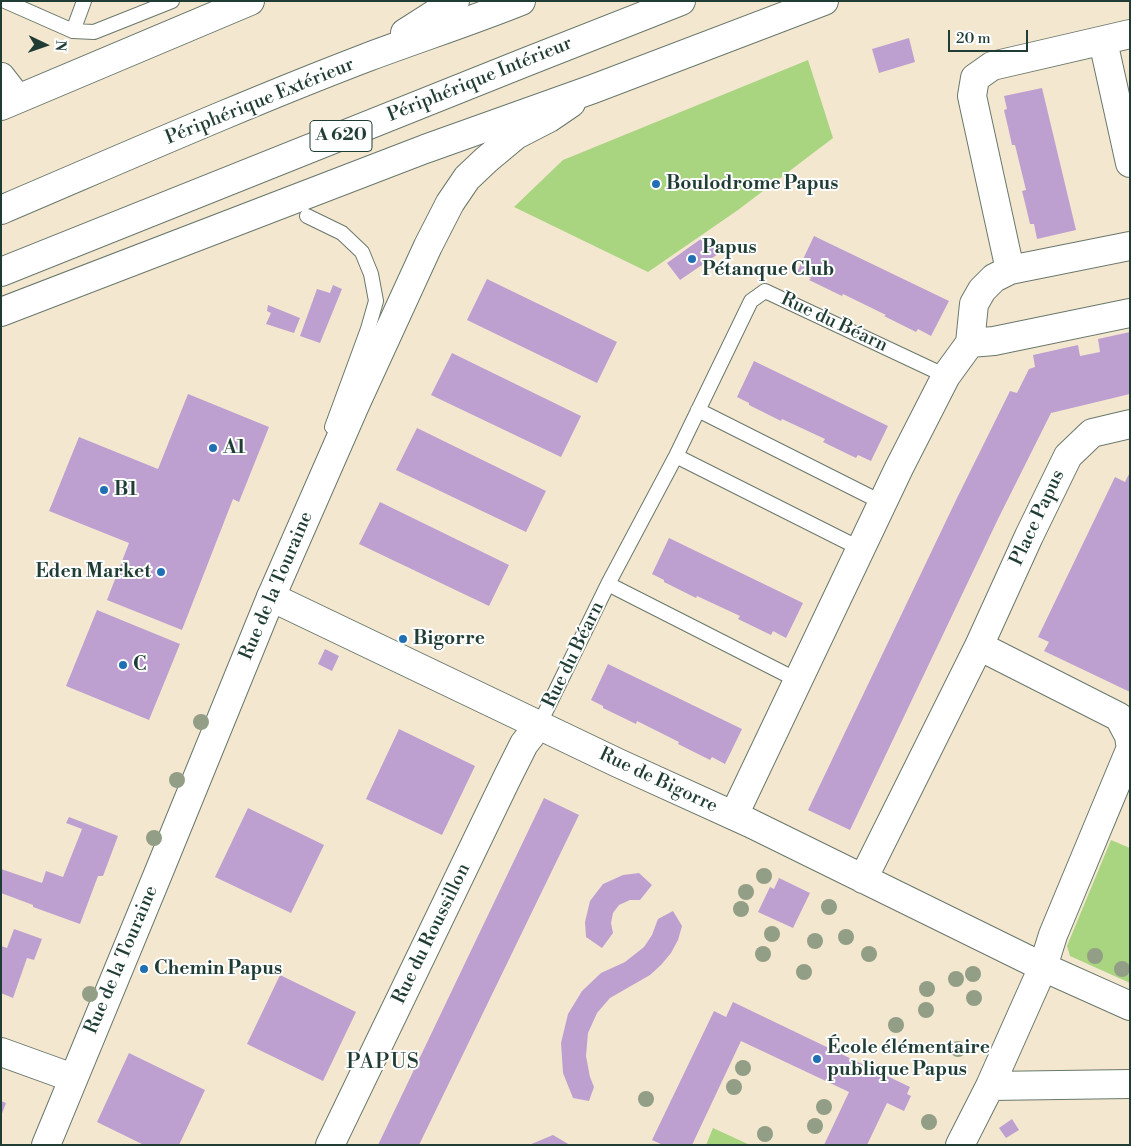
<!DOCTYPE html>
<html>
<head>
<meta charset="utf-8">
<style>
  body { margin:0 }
  #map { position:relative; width:1131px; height:1146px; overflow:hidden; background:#f3e7d0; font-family:"Libre Bodoni",serif }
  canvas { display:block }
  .frame { position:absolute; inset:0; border:2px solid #1f3d34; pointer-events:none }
  .north { position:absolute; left:20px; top:20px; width:50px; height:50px; -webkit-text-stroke:4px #fff; paint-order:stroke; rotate:93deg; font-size:14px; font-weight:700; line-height:20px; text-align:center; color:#1f3d34 }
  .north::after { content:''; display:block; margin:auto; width:18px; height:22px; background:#1f3d34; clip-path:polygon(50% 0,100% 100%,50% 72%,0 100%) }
  .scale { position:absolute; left:948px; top:30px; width:80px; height:22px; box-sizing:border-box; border:2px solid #1f3d34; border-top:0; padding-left:6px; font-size:15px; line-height:18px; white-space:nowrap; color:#1f3d34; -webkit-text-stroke:4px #fff; paint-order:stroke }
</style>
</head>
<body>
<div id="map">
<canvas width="1131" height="1146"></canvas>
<div class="frame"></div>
<div class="north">N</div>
<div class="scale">20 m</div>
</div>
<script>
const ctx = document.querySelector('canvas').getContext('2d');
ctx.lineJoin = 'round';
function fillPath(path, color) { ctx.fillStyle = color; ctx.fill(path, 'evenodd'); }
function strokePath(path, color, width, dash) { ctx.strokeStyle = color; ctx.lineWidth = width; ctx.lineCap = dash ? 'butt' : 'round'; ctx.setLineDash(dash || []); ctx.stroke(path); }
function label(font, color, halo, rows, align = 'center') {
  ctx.font = font + ' "Libre Bodoni",serif'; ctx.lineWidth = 4; ctx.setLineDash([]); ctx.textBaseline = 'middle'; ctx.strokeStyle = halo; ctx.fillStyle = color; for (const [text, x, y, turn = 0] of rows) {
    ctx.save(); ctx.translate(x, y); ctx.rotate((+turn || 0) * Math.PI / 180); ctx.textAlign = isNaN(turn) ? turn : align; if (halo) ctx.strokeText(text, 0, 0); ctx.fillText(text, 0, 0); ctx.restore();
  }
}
fillPath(new Path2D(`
  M 808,60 L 833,138 L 738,210 L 648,272 L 514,207 L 563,160 Z
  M 1111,840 L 1130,848 L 1130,983 L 1070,956 L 1067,946 Z
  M 713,1128 L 750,1145 L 706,1145 Z`), '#a9d480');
fillPath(new Path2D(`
  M 909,38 L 915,62 L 879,73 L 872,49 Z
  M 1042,88 L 1076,230 L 1037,239 L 1034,224 L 1030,224 L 1026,207 L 1022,191 L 1026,190 L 1015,145 L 1012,145 L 1008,127 L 1004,110 L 1007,109 L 1004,96 Z
  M 705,236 L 718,254 L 680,280 L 667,263 Z
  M 814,236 L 949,301 L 931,336 L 918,329 L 916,332 L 884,316 L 886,315 L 843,294 L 842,296 L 809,280 L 811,278 L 797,272 Z
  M 487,279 L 617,342 L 597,383 L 467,320 Z
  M 333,285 L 342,289 L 320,343 L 300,336 L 317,289 L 330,293 Z
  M 268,305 L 300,318 L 294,333 L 266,324 L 271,313 L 267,311 Z
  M 1130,332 L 1130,394 L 1051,413 L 998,519 L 850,830 L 808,810 L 957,498 L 1010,391 L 1017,393 L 1029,369 L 1035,367 L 1033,355 L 1078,345 L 1080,356 L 1100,352 L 1098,339 Z
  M 452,353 L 581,416 L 561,457 L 431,395 Z
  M 754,361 L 888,426 L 871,461 L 858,455 L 856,458 L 823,442 L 825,439 L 782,419 L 781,421 L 749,405 L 749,403 L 737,397 Z
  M 188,394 L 269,427 L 239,502 L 233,499 L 182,630 L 107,600 L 129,543 L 49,511 L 79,437 L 158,469 Z
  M 417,428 L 546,491 L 526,532 L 396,470 Z
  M 1130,472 L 1130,692 L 1044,651 L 1049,642 L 1038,637 L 1115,477 L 1125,482 Z
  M 380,502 L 509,565 L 489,606 L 359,544 Z
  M 669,538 L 803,603 L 786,638 L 773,631 L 771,635 L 738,619 L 740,616 L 697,596 L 696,598 L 664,582 L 664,580 L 652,574 Z
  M 97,610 L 180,644 L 149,720 L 66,686 Z
  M 325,649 L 339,656 L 332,671 L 318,664 Z
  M 608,664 L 742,729 L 725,764 L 712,757 L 710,760 L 678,744 L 679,742 L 637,721 L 636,724 L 603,708 L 603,706 L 591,700 Z
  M 399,729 L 475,766 L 442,835 L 366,799 Z
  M 544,798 L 579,815 L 419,1145 L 378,1145 Z
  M 248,808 L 324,845 L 291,913 L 215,877 Z
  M 69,817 L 118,836 L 103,876 L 98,876 L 80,924 L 33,907 L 33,905 L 1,893 L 1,869 L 42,883 L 46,871 L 63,877 L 82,829 L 66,823 Z
  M 639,873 L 652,885 L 640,900 L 630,900 L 619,905 L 613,913 L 611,923 L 613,933 L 602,948 L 586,937 L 585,922 L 590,901 L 603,884 L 623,875 Z
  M 779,878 L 810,893 L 793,928 L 758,912 L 770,887 L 774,889 Z
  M 673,911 L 682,926 L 678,940 L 671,953 L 661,965 L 650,975 L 610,998 L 597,1013 L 588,1033 L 586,1056 L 590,1077 L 594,1087 L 589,1101 L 573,1098 L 563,1073 L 561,1043 L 568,1014 L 582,991 L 601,973 L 625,962 L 644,947 L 652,935 L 658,919 Z
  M 14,929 L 42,939 L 34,960 L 27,958 L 13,998 L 1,993 L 1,946 L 7,948 Z
  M 280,975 L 356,1012 L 323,1081 L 247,1044 Z
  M 733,1002 L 910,1087 L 907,1094 L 911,1096 L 904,1111 L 887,1103 L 867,1145 L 824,1145 L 849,1092 L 741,1041 L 692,1145 L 663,1145 L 652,1140 L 714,1011 L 726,1017 Z
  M 129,1053 L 205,1090 L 179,1145 L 144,1145 L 97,1122 Z
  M 1,1101 L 6,1103 L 1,1116 Z
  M 1012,1119 L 1019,1130 L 1006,1138 L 999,1128 Z
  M 553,1135 L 570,1145 L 529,1145 Z`), '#bea0d0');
const service = new Path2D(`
  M 5,1 L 73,31 L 94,32 L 172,1
  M 73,31 L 84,1
  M 307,216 L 342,233 L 362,252 L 371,274 L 376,301 L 368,329 L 332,427
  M 698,410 L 883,503
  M 676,456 L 861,549
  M 608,584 L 799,681
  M 539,725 L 608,584 L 676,456 L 751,301 L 765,291 L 946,376`);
const minor = new Path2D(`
  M 1103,41 L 1130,163
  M 1,77 L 18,99
  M 1,106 L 250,1
  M 1010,270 L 972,96 L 975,78 L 992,66 L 1130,34
  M 970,343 L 994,341 L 1130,313
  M 271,597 L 618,763 L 750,823 L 1043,967 L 1130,1006
  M 979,646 L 1119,717 L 1129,736 L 1130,743
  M 734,815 L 899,468 L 946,376 L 970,343 L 974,304 L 982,290 L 994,278 L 1010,270 L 1130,246
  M 863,879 L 979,646 L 1029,536 L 1068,456 L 1092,433 L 1130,424
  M 1,1052 L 73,1078
  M 990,1086 L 1130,1084
  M 330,1145 L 507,778 L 524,744 L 539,725
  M 960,1145 L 990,1086 L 1043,967 L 1053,935 L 1130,750`);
const tertiary = new Path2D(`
  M 46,1145 L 158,874 L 271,597 L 356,403 L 428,246 L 450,203 L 467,178 L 486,160 L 516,135 L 549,118 L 571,103`);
const motorway = new Path2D(`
  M 405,33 L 455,1
  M 1,210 C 123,158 245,104 368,57 C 419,38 471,21 521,1
  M 1,272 L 526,62 L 681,1
  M 1,312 L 425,149 L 593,89 L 824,1`);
strokePath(service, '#69786b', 16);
strokePath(minor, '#69786b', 30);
strokePath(tertiary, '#69786b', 30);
strokePath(motorway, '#69786b', 30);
strokePath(service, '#fff', 14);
strokePath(minor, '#fff', 28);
strokePath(tertiary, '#fff', 28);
strokePath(motorway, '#fff', 28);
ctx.fillStyle = '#929e85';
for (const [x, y] of [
  [201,722],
  [177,780],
  [154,838],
  [764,876],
  [746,892],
  [829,907],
  [741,909],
  [772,934],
  [846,937],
  [815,941],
  [763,954],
  [869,954],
  [1095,956],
  [1122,969],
  [804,972],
  [973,974],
  [956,979],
  [927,989],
  [90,994],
  [974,998],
  [926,1010],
  [896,1025],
  [958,1049],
  [743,1068],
  [734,1087],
  [646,1099],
  [824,1107],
  [929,1122],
  [815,1126],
  [765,1134]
]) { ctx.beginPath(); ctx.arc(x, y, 8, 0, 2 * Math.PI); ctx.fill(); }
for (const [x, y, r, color] of [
  [656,184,5,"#1f6fb2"],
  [692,259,5,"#1f6fb2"],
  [213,448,5,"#1f6fb2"],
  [104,490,5,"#1f6fb2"],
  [161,572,5,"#1f6fb2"],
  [403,639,5,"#1f6fb2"],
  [123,665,5,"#1f6fb2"],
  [144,969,5,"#1f6fb2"],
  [817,1059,5,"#1f6fb2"]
]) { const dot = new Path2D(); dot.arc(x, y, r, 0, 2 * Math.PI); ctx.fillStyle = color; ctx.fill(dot); strokePath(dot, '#fff', 2); }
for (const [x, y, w] of [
  [341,136,62]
]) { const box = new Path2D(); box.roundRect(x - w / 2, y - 15.5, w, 31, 4); ctx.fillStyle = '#fff'; ctx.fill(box); strokePath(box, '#1f3d34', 1); }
label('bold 18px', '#1f3d34', null, [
  ["A 620",341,136]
]);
label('19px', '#1f3d34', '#fff', [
  ["Périphérique Intérieur",480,80,-22],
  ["Périphérique Extérieur",260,102,-22],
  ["Rue du Béarn",834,323,25],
  ["Place Papus",1038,518,-65],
  ["Rue de la Touraine",277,586,-67],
  ["Rue du Béarn",574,655,-64],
  ["Rue de Bigorre",658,781,25],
  ["Rue du Roussillon",432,934,-64],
  ["Rue de la Touraine",122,960,-67]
]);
label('bold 19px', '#1f3d34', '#fff', [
  ["Boulodrome Papus",666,184],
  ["Papus",702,248],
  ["Pétanque Club",702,270],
  ["A1",223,448],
  ["B1",114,490],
  ["Eden Market",151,572,"right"],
  ["Bigorre",413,639],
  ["C",133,665],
  ["Chemin Papus",154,969],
  ["École élémentaire",827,1048],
  ["publique Papus",827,1070]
], 'left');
ctx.letterSpacing = '1px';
label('21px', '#1f3d34', '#fff', [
  ["PAPUS",383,1063]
]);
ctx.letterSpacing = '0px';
</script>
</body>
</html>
